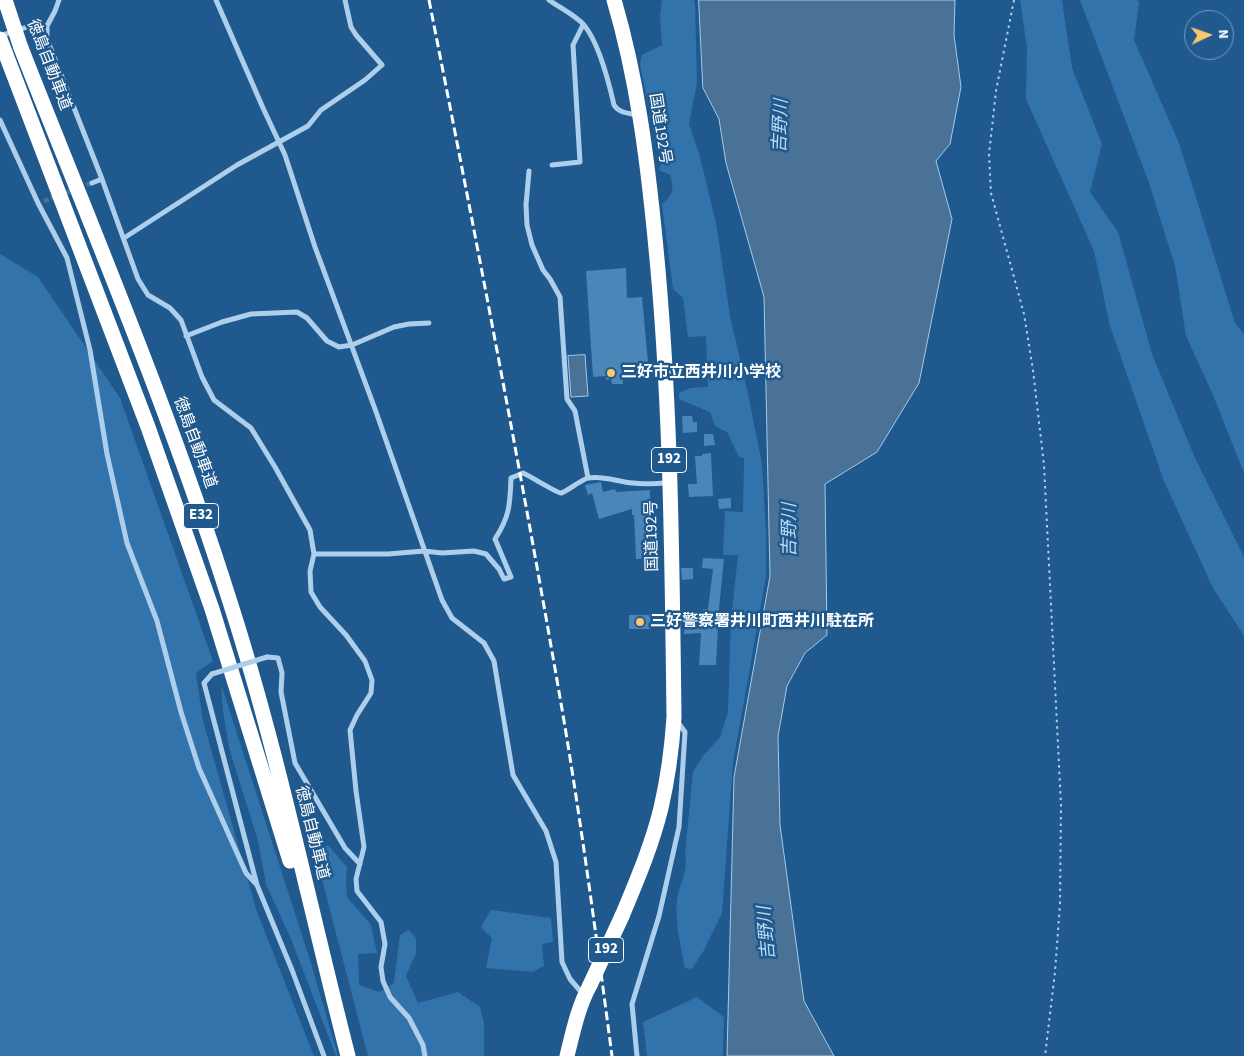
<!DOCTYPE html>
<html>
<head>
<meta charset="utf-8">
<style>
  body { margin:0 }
  #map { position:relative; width:1244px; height:1056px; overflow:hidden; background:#1f598d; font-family:"Source Sans 3",sans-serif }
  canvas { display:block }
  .north { position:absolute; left:1184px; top:10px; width:50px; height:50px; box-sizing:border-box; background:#1f598d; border:1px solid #799bbb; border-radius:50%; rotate:87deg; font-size:14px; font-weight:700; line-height:20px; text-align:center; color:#fff }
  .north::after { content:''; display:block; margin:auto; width:18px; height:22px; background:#fac66e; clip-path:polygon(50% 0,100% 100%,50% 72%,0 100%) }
</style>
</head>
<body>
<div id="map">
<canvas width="1244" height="1056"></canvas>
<div class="north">N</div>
</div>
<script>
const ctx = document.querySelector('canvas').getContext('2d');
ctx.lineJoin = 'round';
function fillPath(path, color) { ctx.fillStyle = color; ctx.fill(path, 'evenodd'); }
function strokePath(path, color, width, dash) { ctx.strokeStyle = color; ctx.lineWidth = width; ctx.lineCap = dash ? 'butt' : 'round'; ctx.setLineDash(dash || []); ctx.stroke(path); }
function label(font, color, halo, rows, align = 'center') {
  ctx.font = font + ' "Source Sans 3","Noto Sans JP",sans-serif'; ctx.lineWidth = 5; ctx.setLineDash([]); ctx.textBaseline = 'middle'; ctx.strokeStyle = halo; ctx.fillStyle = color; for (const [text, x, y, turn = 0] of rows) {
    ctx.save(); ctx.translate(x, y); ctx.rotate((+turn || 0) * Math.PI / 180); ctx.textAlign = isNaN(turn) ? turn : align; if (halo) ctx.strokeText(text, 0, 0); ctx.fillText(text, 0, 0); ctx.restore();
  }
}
fillPath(new Path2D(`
  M 662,0 L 694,0 L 695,5 L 697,83 L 689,124 L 700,157 L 716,223 L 730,316 L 748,394 L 762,464 L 766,533 L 766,577 L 733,763 L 722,913 L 704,950 L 692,969 L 685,968 C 681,947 673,916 678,894 C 682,880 688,868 685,853 L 693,772 L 703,756 L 720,737 L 728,712 L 731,620 L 738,555 L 723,555 L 725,511 L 743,512 L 744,458 L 739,457 L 727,432 L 715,426 L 710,412 L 679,399 L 679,393 L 690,388 L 708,387 L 706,336 L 688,337 L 683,298 L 673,289 L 662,204 C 674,194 674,189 670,175 L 659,170 L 666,144 L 656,143 L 640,64 L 642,55 L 662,45 L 660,16 Z
  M 1020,0 L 1062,0 L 1072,68 L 1102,144 L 1090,192 L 1118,232 L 1152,354 L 1195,458 L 1244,557 L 1244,636 L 1213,588 L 1164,481 L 1110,326 L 1094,251 L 1026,99 L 1027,48 Z
  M 1080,0 L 1137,0 L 1139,2 L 1134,40 L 1179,143 L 1235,323 L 1244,334 L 1244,473 L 1213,395 L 1186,336 L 1175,266 L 1149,183 Z
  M 0,254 L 38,277 L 120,398 L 213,661 L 196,673 L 203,721 L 257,912 L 314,1056 L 0,1056 Z
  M 221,684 L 310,960 L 338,1056 L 336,1056 L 291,939 L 266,884 L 258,841 L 229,748 L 223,711 Z
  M 328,845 L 347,867 L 346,880 L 347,897 L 371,925 L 377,953 L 358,954 L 359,985 L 379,992 L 394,983 L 400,935 L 408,930 L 416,938 L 416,953 L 406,976 L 418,1003 L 458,992 L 480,1007 L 484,1024 L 484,1056 L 368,1056 L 315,853 Z
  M 491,910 L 551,918 L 553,942 L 542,944 L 544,966 L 533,972 L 486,968 L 492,938 L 481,927 Z
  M 697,997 L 724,1017 L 723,1056 L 647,1056 L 643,1022 Z`), '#3373ab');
const water = new Path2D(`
  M 699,0 L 955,0 L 954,35 L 961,87 L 950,144 L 936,161 L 952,219 L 919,383 L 877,452 L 825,484 L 827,635 L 805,653 L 787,686 L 778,736 L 780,825 L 804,1001 L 834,1056 L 727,1056 L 734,777 L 770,576 L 764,297 L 726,163 L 719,119 L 703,88 Z
  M 585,355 L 588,396 L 571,397 L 568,356 Z`);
fillPath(water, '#4a7297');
strokePath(water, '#a1cbee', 1);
fillPath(new Path2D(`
  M 626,268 L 627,298 L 642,297 L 649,373 L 622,375 L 623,384 L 612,384 L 611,379 L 606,380 L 606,376 L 593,377 L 586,271 Z
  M 682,416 L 692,416 L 693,422 L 697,422 L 697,432 L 683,433 Z
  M 704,434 L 713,434 L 715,445 L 704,446 Z
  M 711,453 L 713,496 L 689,497 L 688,484 L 697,484 L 695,456 L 702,456 L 702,454 Z
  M 601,482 L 603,492 L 615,489 L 616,492 L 650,490 L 652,558 L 636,559 L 634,515 L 632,515 L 632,509 L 599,519 L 592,493 L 588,495 L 585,485 Z
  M 731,498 L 731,508 L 719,509 L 718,499 Z
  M 703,558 L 724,559 L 719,609 L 716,665 L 699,665 L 701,633 L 684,634 L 685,619 L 702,619 L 703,609 L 708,609 L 713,569 L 702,568 Z
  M 681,568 L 693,568 L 693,579 L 682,580 Z
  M 629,615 L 651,615 L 651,629 L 629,629 Z`), '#4c85b7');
strokePath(new Path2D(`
  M 44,201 L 92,183`), '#41729e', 5, [5, 2.5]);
strokePath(new Path2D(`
  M 1014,0 L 996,91 L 989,154 L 991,193 L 1024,314 L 1033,370 L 1044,465 L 1061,805 L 1060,904 L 1055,972 L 1045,1056`), '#aecfec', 2, [2.5, 4]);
strokePath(new Path2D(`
  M 59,0 L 55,11 L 47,26 L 47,39 L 102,179 L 138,279 L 148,295 L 170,308 L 181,320 L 202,377 L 214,400 L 251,428 L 275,467 L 310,530 L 314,554 L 310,571 L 311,592 L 320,607 L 346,635 L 365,661 L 372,680 L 371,693 L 357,715 L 350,730 L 356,791 L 364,847 L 356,879 L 357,891 L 381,922 L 385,944 L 381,967 L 383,981 L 390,997 L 409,1018 L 423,1045 L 425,1056
  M 216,0 L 263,108 L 285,155 L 315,247 L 375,409 L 442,600 L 452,618 L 484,643 L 494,661 L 513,775 L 546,831 L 556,862 L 562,962 L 570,979 L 582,993
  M 549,0 C 560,8 575,15 584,25 C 599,43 609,83 614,105 C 619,113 628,113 637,115
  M 0,36 L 30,26 L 47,26
  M 0,120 L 38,203 L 67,258 L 90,350 L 107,454 L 127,543 L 157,621 L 181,712 L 199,768 L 246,873 L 257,885
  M 552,165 L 580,162 L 573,45 L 583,25
  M 529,171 L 526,205 L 527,225 L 532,245 L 543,270 L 550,279 L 560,297 L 567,399 L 575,411 L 588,478
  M 92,183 L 102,179
  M 124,238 L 237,165 L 308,126 L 321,110 L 365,80 L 382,65 L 356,35 L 351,27 L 345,0
  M 186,336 L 222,322 L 251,314 L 297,312 L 307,318 L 327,341 L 339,347 L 352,345 L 394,327 L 409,324 L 429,323
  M 314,554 L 388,554 L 424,551 L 442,553 L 474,551 L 486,554 L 499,569 L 504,579 L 511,577 L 495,539 C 510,516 510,504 511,478 L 523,473 C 530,476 557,493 561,493 C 566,492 579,481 588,478 C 603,475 618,482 633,483 C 645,485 657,483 668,483
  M 267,657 L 278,658 L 282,673 L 281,692 L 295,763 L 345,848 L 360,864
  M 212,674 L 204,683 L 257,885 L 292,970 L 324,1056
  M 637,1056 L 632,1004 L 659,916 L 679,827 L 685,732 L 677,721`), '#aecfec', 5);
strokePath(new Path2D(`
  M 614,0 C 637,78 647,157 655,238 C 671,397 672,557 674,717 C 672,747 668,778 661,808 C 652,845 637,880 622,916
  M 0,39 L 148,427 L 212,609 L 290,861
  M 21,48 C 93,231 171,414 230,602 C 278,751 309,905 348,1056
  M 567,1056 C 573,1032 578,1007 590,985`), '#fff', 15);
strokePath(new Path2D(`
  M 429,0 C 476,238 522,476 563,715 C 582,828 597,942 612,1056`), '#fff', 3, [9, 4]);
strokePath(new Path2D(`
  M 212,674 L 267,657`), '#aecfec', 5);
strokePath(new Path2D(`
  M 5,0 L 21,48
  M 590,985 L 622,916`), '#fff', 15);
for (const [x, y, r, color] of [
  [611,373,5,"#fac66e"],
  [640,622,5,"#fac66e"]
]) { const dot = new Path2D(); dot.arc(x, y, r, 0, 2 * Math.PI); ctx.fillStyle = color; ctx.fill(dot); strokePath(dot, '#1f598d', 2); }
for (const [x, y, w] of [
  [669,460,35],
  [201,516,35],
  [606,950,35]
]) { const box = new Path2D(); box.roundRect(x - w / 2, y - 12.5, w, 25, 4); ctx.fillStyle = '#1f598d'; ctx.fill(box); strokePath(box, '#fff', 1); }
label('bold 15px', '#fff', null, [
  ["192",669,460],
  ["E32",201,516],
  ["192",606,950]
]);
label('16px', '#fff', '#1f598d', [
  ["徳島自動車道",48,65,69],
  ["国道192号",659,129,81],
  ["徳島自動車道",194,443,70],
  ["国道192号",653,536,-91],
  ["徳島自動車道",311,833,76]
]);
label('bold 16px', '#fff', '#1f598d', [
  ["三好市立西井川小学校",621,373],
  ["三好警察署井川町西井川駐在所",650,622]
], 'left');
label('italic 18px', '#bad9f3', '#1f598d', [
  ["吉野川",782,126,-88],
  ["吉野川",791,530,-90],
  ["吉野川",768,933,-95]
]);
</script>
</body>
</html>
